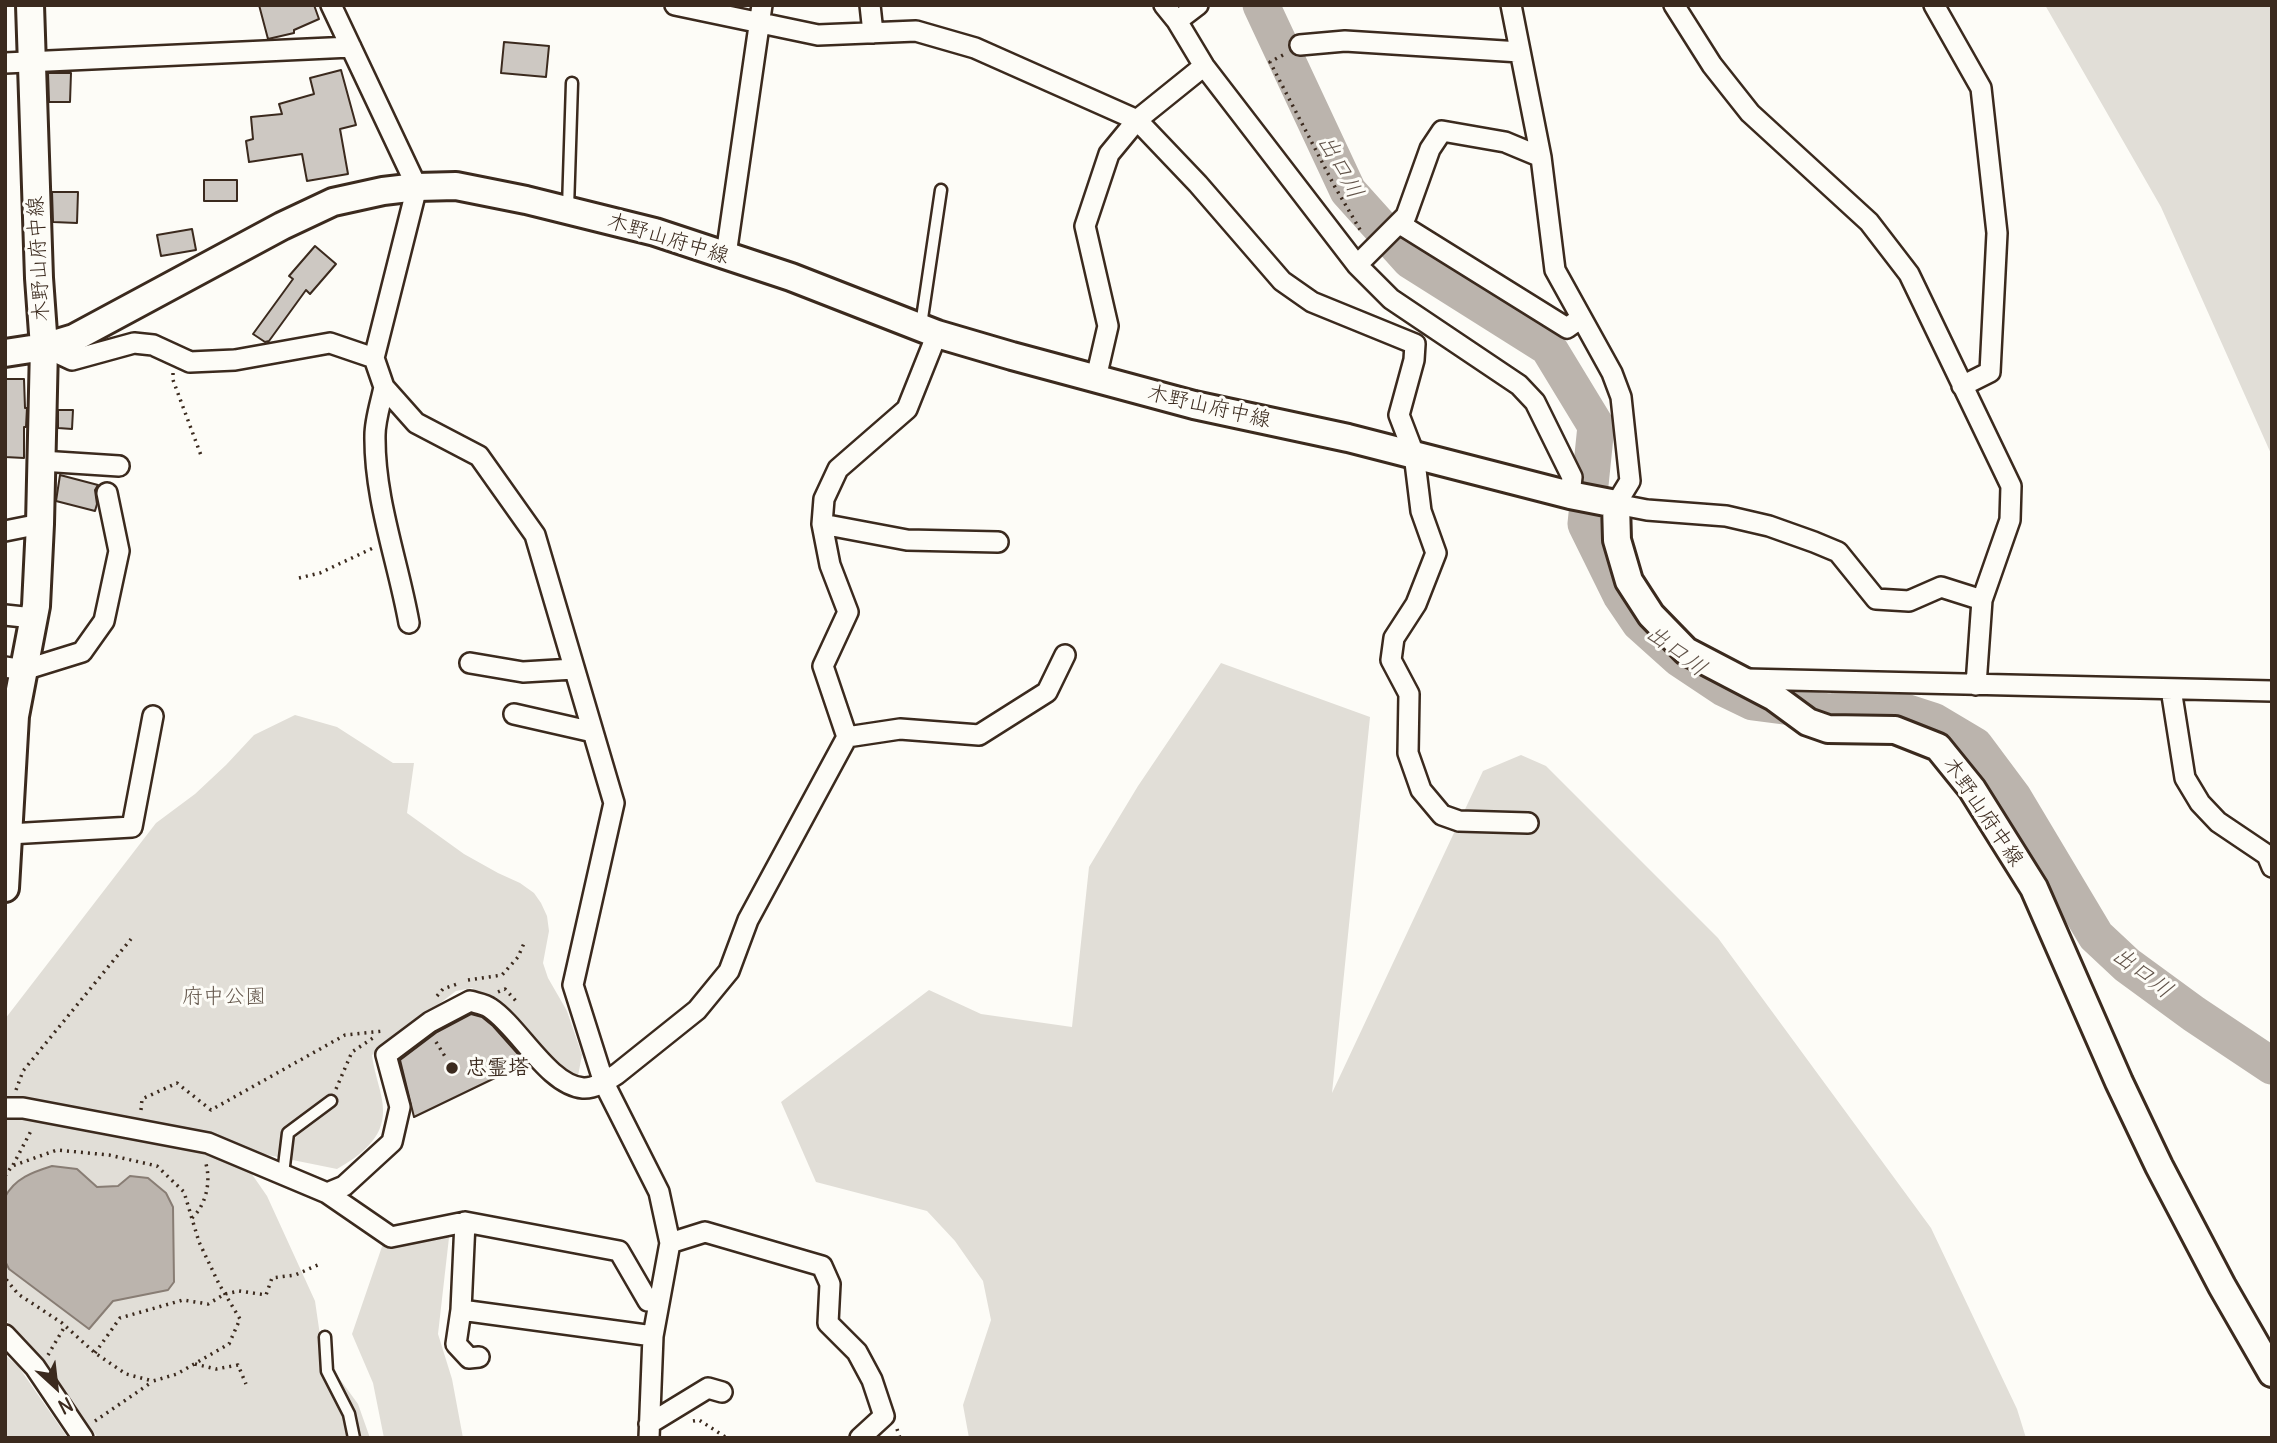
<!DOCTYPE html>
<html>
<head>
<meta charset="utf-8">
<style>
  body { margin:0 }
  #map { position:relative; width:2277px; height:1443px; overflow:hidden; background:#fdfcf7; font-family:Delius,sans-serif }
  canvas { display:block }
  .frame { position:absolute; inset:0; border:7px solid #3b2a1e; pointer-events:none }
  .north { position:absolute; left:21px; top:1352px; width:70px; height:70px; -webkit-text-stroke:5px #fdfcf7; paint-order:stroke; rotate:153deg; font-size:19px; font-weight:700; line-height:28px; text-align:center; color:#3b2a1e }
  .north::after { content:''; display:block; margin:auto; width:24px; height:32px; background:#3b2a1e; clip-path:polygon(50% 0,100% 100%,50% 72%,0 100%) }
</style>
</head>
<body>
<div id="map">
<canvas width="2277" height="1443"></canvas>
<div class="frame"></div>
<div class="north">N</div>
</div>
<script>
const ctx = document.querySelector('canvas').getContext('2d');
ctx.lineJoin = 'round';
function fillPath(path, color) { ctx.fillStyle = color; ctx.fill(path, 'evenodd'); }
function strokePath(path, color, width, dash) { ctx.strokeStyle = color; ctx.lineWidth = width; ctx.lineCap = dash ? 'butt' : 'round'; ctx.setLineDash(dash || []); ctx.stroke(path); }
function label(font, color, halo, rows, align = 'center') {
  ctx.font = font + ' Delius,"Klee One",sans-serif'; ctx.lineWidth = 6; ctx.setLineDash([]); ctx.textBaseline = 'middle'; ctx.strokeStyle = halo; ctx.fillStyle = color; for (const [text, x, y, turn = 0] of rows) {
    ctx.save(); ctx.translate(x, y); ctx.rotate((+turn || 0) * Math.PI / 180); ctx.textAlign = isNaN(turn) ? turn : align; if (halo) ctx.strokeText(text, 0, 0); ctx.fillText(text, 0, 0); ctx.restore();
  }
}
fillPath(new Path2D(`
  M 2045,5 L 2272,5 L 2272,456 L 2161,207 Z
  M 1221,663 L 1370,717 L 1332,1093 L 1483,771 L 1521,755 L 1546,766 L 1718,938 L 1931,1228 L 2017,1409 L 2026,1438 L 969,1438 L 963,1405 L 991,1320 L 983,1281 L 955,1241 L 927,1211 L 816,1182 L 781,1102 L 929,990 L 981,1014 L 1072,1027 L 1089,867 L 1138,786 Z
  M 295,715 L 337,727 L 393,763 L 414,763 L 407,813 L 464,854 L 498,873 L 520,883 L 534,893 L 541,903 L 547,916 L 549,931 L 543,963 L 548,978 L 567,1011 L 582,1055 L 578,1076 L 561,1068 L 550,1059 L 504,1007 L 472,988 L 456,991 L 372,1055 C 374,1074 383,1094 383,1110 C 384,1139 359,1156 337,1169 L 258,1153 L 249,1170 L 267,1196 L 315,1301 L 323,1356 L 358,1404 L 370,1438 L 98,1438 L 33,1351 L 5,1319 L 5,1019 L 156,823 L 195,794 L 226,765 L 254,735 Z
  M 451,1220 L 438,1334 L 452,1379 L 463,1438 L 384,1438 L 373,1383 L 352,1334 L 388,1229 Z
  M 5,1355 L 18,1366 L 68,1438 L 5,1438 Z`), '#e1ded7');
const water = new Path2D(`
  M 52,1166 L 77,1169 L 97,1187 L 118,1186 L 130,1176 L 148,1178 L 166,1193 L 173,1207 L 174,1282 L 168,1290 L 113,1301 L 89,1329 L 9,1269 L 5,1261 L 5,1197 C 15,1178 33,1172 52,1166 Z`);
fillPath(water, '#bbb4ad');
strokePath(water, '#887d74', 2);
strokePath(new Path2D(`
  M 1261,5 L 1348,191 L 1410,260 L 1548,347 L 1596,426 L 1586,524 L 1621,595 L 1640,623 L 1679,658 L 1724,688 L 1753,702 L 1830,712 L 1876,707 L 1899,710 L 1933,721 L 1975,746 L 2013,797 L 2096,936 L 2127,965 L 2194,1014 L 2272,1066`), '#bbb4ad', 37);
const building = new Path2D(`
  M 259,5 L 314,5 L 319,19 L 294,30 L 294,33 L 268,39 Z
  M 504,42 L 549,46 L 546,77 L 501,73 Z
  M 341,70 L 356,125 L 340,129 L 348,174 L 307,181 L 302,154 L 249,162 L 246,141 L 253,139 L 251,117 L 282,114 L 279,104 L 314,94 L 310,78 Z
  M 48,73 L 71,73 L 70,102 L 49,102 Z
  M 204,180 L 237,180 L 237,201 L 204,201 Z
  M 52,192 L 78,192 L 77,223 L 53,222 Z
  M 192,229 L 196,250 L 161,256 L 157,235 Z
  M 315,246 L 336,264 L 310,294 L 306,290 L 269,341 L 265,342 L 253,334 L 293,279 L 289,276 Z
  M 5,379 L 24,379 L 25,408 L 27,408 L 26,427 L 24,427 L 24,458 L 5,457 Z
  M 58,410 L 73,410 L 72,429 L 58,428 Z
  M 60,475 L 98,485 L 95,490 L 97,504 L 95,511 L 56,501 Z
  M 471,1014 L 482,1017 L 493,1026 L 526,1063 L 414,1117 L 400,1060 L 437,1032 Z`);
fillPath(building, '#cdc8c2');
strokePath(building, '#3b2a1e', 2);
const lane = new Path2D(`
  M 568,208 L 572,83
  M 921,325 L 941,190
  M 283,1174 L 288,1133 L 331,1101
  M 325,1337 L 327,1371 L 349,1414 L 354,1438`);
const street = new Path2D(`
  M 331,5 L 417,187 L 374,358 L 384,387 L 416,423 L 479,456 L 535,535 L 614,803 L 573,985 L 604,1083 L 659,1192 L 670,1243 L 653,1336 L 649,1438
  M 675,5 L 818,35 L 916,31 L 975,48 L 1137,120 L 1198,184 L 1282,281 L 1312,302 L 1415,344 L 1414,360 L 1399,415 L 1414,454 L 1421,511 L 1436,553 L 1416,604 L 1394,638 L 1391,660 L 1409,694 L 1408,753 L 1421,790 L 1442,815 L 1459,821 L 1528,823
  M 870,5 L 873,33
  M 1164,5 L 1177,21 L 1204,66 L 1357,265 L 1391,299 L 1519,385 L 1535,402 L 1572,477 L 1570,495
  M 1511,5 L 1541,157 L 1555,270 L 1612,373 L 1621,397 L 1630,481 L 1616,504 L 1647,510 L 1726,516 L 1769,526 L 1814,542 L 1838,552 L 1876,599 L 1909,601 L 1941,587 L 1982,600
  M 1674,5 L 1712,65 L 1750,113 L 1869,222 L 1909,274 L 2011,486 L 2010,520 L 1982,600 L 1976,685
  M 1934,5 L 1981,88 L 1997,233 L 1990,372 L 1962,386
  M 1177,21 L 1198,5
  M 1300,45 L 1345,41 L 1520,52
  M 5,63 L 351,47
  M 1400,224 L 1567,328 L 1581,318
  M 726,255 L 762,5
  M 1357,265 L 1406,216 L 1430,149 L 1442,131 L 1505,142 L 1541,157
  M 44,347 L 72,360 L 134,343 L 153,345 L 190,362 L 235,360 L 330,343 L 374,358
  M 1096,378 L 1108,326 L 1085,226 L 1109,154 L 1137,120 L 1204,66
  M 384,387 C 381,402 375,420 375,435 C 374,499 398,561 409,623
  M 41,461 L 119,466
  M 822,524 L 907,540 L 998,542
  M 5,531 L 40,524
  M 5,615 L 33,618
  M 470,663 L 523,672 L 574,669
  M 5,667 L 24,670 L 82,652 L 104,621 L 119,551 L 107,493
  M 1745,679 L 2272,691
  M 2171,689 L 2185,778 L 2200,803 L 2218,822 L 2267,855 L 2272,867
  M 514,714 L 593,732
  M 847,737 L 900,729 L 979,735 L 1047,692 L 1065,655
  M 9,834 L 132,827 L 153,716
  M 5,1108 L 23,1108 L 208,1143 L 327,1193 L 344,1186 L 392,1142 L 400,1107 L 386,1055 L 430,1022 L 470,1001 C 476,1003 485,1004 490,1008 C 519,1027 548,1085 583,1088 C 594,1089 608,1080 617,1074 L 697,1010 L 729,971 L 748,920 L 847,737 L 823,666 L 848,612 L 830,565 L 822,524 L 824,499 L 838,469 L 907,409 L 937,334
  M 327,1193 L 391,1237 L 465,1222
  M 670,1243 L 705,1232 L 822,1266 L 830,1284 L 828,1323 L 857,1352 L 872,1380 L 884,1416 L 860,1438
  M 461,1310 L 653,1336
  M 5,1335 L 35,1367 L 83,1438
  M 479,1357 L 469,1358 L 456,1344 L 461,1310 L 465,1222 L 619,1251 L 648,1301 L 659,1301
  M 649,1424 L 708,1388 L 722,1392`);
const secondary = new Path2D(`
  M 5,353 L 44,347 L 74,338 L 282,226 L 333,202 L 383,191 L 417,187 L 456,186 L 526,200 L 655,232 L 791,277 L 937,334 L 1012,356 L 1194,405 L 1348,438 L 1570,495 L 1616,504 L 1617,540 L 1629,581 L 1651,615 L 1686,651 L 1774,697 L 1808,722 L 1828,729 L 1895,730 L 1938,747 L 1972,789 L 2034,888 L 2119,1082 L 2159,1166 L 2222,1286 L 2272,1373
  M 5,888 L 15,716 L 36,606 L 40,524 L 44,347 L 39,278 L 30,5`);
strokePath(lane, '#3b2a1e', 15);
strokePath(street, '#3b2a1e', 24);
strokePath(secondary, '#3b2a1e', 32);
strokePath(new Path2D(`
  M 1283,55 L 1270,62 L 1335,187 L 1362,233
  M 173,373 L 173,380 L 202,458
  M 299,578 L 320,573 L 373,548
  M 468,980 L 502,975 L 518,957 L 525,941
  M 498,992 L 505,989 L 516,1001
  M 437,996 L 443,989 L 457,984
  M 436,1042 L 446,1058
  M 336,1089 L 352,1052 L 376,1036
  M 16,1090 L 23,1071 L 131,939
  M 141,1110 L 142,1099 L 177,1083 L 211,1110 L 345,1035 L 384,1031
  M 13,1165 L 32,1129
  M 5,1176 L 12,1166 L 57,1150 L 109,1155 L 157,1166 L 184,1192 L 199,1242 L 219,1284 L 240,1319 L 229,1344 L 177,1374 L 153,1381 L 126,1374 L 95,1353 L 62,1323 L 18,1294 L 5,1278
  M 192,1218 C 206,1205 211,1182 206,1164
  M 95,1353 L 120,1318 L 183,1300 L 208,1304 L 225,1294 L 239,1291 L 266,1295 L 272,1278 L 295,1275 L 320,1264
  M 48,1355 L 65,1326
  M 195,1364 L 216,1369 L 238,1365 L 246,1384
  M 95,1421 L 152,1382
  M 693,1421 L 699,1420 L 727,1438
  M 897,1429 L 900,1438
  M 804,1438 L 812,1438`), '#3b2a1e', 3.5, [2, 5]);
strokePath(lane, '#fdfcf7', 10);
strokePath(street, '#fdfcf7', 19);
strokePath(secondary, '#fdfcf7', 26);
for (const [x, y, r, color] of [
  [452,1068,7,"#3b2a1e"]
]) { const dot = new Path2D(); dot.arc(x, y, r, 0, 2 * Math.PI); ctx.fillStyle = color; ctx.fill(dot); strokePath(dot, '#fdfcf7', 2.5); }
label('21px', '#3b2a1e', '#fdfcf7', [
  ["木野山府中線",668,239,17],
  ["木野山府中線",39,259,-93],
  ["木野山府中線",1209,407,13],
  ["木野山府中線",1983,812,56]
]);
label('21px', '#64574c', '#fdfcf7', [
  ["府中公園",224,997]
]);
label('bold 21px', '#3b2a1e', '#fdfcf7', [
  ["忠霊塔",466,1068]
], 'left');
label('italic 23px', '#615349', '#fdfcf7', [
  ["出口川",1340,167,61],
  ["出口川",1676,651,37],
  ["出口川",2142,973,37]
]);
</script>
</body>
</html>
